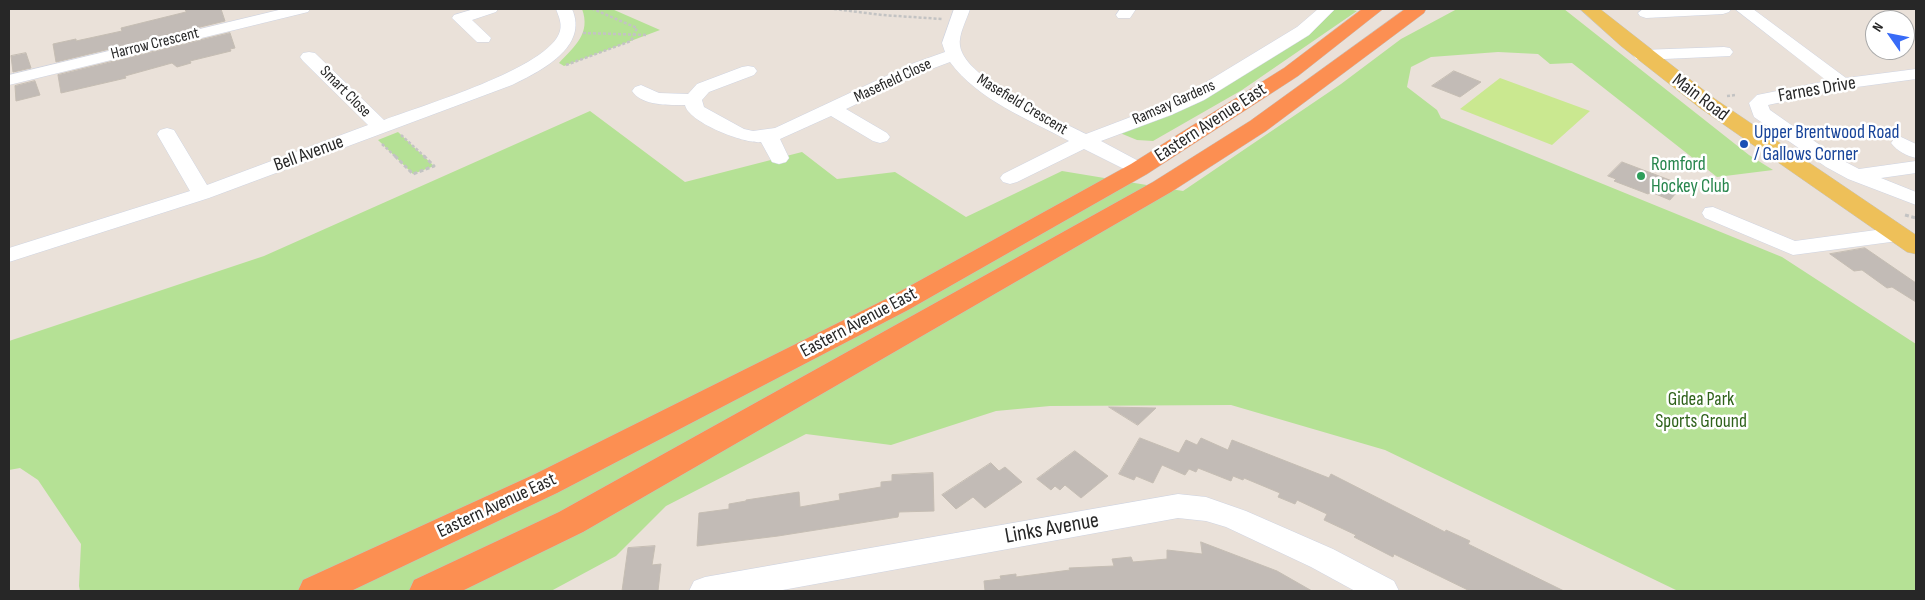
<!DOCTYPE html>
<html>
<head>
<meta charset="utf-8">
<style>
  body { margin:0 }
  #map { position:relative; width:1925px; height:600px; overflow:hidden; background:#eae1d9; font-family:"Sofia Sans Condensed",sans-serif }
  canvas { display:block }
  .frame { position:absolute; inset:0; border:10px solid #272727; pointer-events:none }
  .north { position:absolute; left:1865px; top:10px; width:50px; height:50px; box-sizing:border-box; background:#fff; border:1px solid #a9a9a9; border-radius:50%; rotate:303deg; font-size:14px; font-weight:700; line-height:20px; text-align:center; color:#272727 }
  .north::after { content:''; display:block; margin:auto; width:18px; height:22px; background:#386bf7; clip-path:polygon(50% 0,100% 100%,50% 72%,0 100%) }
</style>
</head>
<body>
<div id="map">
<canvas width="1925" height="600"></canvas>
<div class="frame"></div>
<div class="north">N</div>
</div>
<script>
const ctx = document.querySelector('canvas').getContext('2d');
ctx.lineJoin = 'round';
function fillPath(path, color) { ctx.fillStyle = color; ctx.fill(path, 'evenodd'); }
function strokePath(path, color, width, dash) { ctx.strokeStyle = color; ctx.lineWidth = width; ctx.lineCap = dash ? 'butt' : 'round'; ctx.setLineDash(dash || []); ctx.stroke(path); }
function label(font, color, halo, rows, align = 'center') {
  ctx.font = font + ' "Sofia Sans Condensed",sans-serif'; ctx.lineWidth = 5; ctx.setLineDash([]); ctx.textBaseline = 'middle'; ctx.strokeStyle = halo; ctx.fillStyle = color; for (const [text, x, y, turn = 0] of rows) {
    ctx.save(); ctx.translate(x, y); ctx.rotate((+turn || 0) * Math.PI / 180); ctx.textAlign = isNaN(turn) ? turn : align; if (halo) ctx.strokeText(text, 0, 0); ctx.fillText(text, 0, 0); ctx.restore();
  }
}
fillPath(new Path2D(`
  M 582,9 L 612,9 L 660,30 L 564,66 L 559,63 C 575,46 591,33 582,9 Z
  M 1335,9 L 1349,9 L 1357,11 L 1242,90 L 1153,141 L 1137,140 L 1120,133 L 1296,39 Z
  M 1457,9 L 1564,9 L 1749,155 L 1773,170 L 1717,177 L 1572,63 L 1550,64 L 1538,54 L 1498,52 L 1431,57 L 1411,67 L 1407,87 L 1437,110 L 1441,118 L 1782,257 L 1916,344 L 1916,591 L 1678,591 L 1385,450 L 1231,405 L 1050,406 L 996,411 L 891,445 L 806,434 L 666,506 L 616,556 L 551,591 L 80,591 L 79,586 L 81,544 L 38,480 L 20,468 L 9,470 L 9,341 L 264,256 L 590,111 L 685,182 L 802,152 L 837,179 L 895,172 L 966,217 L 1062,171 L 1183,191 L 1341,84 L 1401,39 Z
  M 398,132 L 434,166 L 413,174 L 378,140 Z`), '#b5e195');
fillPath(new Path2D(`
  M 1500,78 L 1590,111 L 1552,145 L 1460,109 Z`), '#cae890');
const building = new Path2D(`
  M 185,9 L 221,9 L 225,21 L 56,62 L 53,44 L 76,39 L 76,41 L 122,31 L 121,28 L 186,12 Z
  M 230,33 L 235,48 L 230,49 L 231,51 L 190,61 L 191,63 L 177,67 L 172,63 L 125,76 L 126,78 L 61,93 L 58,75 Z
  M 26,53 L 31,68 L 13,72 L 11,56 Z
  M 1454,71 L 1481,82 L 1460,97 L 1432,86 Z
  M 35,81 L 40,95 L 16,101 L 15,86 Z
  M 1622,162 L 1667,179 L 1683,185 L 1670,200 L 1651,192 L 1648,194 L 1614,181 L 1616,179 L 1608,176 Z
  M 1865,248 L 1916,283 L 1916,302 L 1892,287 L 1887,288 L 1862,270 L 1854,271 L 1830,254 Z
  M 1109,407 L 1156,408 L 1138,425 Z
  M 1140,438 L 1179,453 L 1186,440 L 1197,445 L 1201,438 L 1228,450 L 1232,440 L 1329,478 L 1331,474 L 1445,532 L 1446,530 L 1470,541 L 1468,544 L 1564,591 L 1470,591 L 1394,554 L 1393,557 L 1354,537 L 1356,535 L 1324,520 L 1327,514 L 1297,500 L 1295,504 L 1278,497 L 1280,493 L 1244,478 L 1243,480 L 1233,476 L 1231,481 L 1198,468 L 1196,472 L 1189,469 L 1185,475 L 1162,465 L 1153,483 L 1136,476 L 1134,480 L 1119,474 Z
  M 1075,451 L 1108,476 L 1081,498 L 1065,485 L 1060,490 L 1055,486 L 1051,490 L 1037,479 Z
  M 991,463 L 999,471 L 1005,467 L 1022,482 L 985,508 L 973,497 L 956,509 L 942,495 Z
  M 933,473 L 934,511 L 899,512 L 898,517 L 778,536 L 697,546 L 699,513 L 729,509 L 729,504 L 746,501 L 746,500 L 799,492 L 800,507 L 840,500 L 839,494 L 881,487 L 881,482 L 892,481 L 892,475 Z
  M 1201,542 L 1277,571 L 1312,591 L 985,591 L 984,581 L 1001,579 L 1000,576 L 1016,574 L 1016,577 L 1070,570 L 1069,568 L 1114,566 L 1112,559 L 1131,557 L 1133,562 L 1167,559 L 1167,550 L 1202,554 Z
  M 655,546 L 652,565 L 661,564 L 658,591 L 622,591 L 628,548 Z`);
fillPath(building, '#c2bbb6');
strokePath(building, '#c5bdb3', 1);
const minor = new Path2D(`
  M 283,9 L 310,9 L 308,12 L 9,85 L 9,75 Z
  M 474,9 L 498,9 L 496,12 L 472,20 L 491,38 L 489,42 L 477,42 L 452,18 L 454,15 Z
  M 556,9 L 572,9 C 589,47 541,71 512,85 L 209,198 L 9,262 L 9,248 L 190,191 L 157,134 L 160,130 L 167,128 L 174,130 L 207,185 L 368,125 L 303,61 L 300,57 L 303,53 L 309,52 L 315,53 L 384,120 C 420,106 550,68 560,31 C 562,23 559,17 556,9 Z
  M 954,9 L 970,9 C 967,19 958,35 960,46 C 966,80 1055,118 1086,134 L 1157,107 L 1190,92 L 1297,27 L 1318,9 L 1335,9 L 1309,35 L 1204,100 L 1171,115 L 1101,141 L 1146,165 L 1149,169 L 1146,173 L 1139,175 L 1132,173 L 1084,149 L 1017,182 L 1010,184 L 1003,182 L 1000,178 L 1003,174 L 1069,141 C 1028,119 978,100 950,62 L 926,71 L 846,109 L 887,133 L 890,137 L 887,141 L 880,143 L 873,141 L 831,116 L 780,139 L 789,158 L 786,162 L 779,164 L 772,162 L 761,142 C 744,144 688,122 685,105 C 668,105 642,106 632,91 L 635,87 L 641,85 L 659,93 L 688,94 L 697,84 L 742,67 L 748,66 L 754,67 L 757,71 L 754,75 L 709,92 L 702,100 L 704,107 L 744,129 L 753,131 L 775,128 L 914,63 L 945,52 L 942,43 Z
  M 1120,9 L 1136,9 L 1130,18 L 1118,18 L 1116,15 Z
  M 1643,9 L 1731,9 L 1729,12 L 1723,14 L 1646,18 L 1640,16 L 1638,13 Z
  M 1735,9 L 1753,9 L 1846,78 L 1916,69 L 1916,79 L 1842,89 L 1768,105 L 1770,110 L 1840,159 L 1859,169 L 1916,161 L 1916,173 L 1881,178 L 1916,192 L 1916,205 L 1848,179 L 1826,167 L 1754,117 L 1749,103 L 1757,95 L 1827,81 Z
  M 1724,47 L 1730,48 L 1733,52 L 1730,56 L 1642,60 L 1636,59 L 1633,55 L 1636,51 L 1642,50 Z
  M 1901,137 L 1916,144 L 1916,158 C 1907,156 1897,151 1891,143 L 1894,139 Z
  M 1713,207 L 1795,241 L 1898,227 L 1906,229 L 1909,234 L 1906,239 L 1898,241 L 1793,255 L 1705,218 L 1702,213 L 1705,208 Z
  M 1178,494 L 1206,497 L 1246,511 L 1333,549 L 1394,581 L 1399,591 L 1355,591 L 1311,567 L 1226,527 L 1206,521 L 1178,518 L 777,591 L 689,591 L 694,581 L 705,577 Z`);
const major = new Path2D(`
  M 1580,9 L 1600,9 L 1715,99 L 1916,235 L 1916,254 L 1907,252 L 1700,108 L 1621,46 Z`);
const highway = new Path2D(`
  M 1362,9 L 1383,9 L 1298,76 L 1147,174 L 908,310 L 557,493 L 351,591 L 298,591 L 303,580 L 533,475 L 888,298 L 1131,164 L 1284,68 Z
  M 1405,9 L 1426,9 L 1424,13 L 1266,131 L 1171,192 L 583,532 L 462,591 L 409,591 L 414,580 L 559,512 L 1153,182 L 1250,121 Z`);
strokePath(minor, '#ced3e1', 1);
strokePath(major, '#c3c3c3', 1);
strokePath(highway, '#c3c3c3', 1);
strokePath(new Path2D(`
  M 834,9 L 882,15 L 942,19
  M 583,33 L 648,35
  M 566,65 L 631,41 L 637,28 L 593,9
  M 1727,96 L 1736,95
  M 401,135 L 425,157
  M 382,144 L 396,157`), '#c3c3c3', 2.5, [3, 2]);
strokePath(new Path2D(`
  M 395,156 L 413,174 L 434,166 L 424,156
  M 1905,215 L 1916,218`), '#c3c3c3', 3, [4, 2.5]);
fillPath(minor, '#fff');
fillPath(major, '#eec059');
fillPath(highway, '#fc8f52');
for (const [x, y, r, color] of [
  [1744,144,5,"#1a4fb4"],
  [1641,176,5,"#2e9e5b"]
]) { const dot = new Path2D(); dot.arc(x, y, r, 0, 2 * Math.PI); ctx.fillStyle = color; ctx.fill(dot); strokePath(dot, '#fff', 2); }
label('16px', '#272727', '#fff', [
  ["Harrow Crescent",155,44,-14],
  ["Masefield Close",893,81,-25],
  ["Smart Close",345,92,45],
  ["Ramsay Gardens",1174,103,-24],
  ["Masefield Crescent",1022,105,31]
]);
label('19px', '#272727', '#fff', [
  ["Farnes Drive",1817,90,-10],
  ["Main Road",1700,98,37],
  ["Eastern Avenue East",1211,123,-33],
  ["Bell Avenue",309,154,-20],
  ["Eastern Avenue East",859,323,-28],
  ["Eastern Avenue East",497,506,-25]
]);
label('19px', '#164399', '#fff', [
  ["Upper Brentwood Road",1754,133],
  ["/ Gallows Corner",1754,155]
], 'left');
label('19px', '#27864d', '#fff', [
  ["Romford",1651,165],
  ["Hockey Club",1651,187]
], 'left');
label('19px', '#2e621a', '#fff', [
  ["Gidea Park",1701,400],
  ["Sports Ground",1701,422]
]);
label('22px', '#272727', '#fff', [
  ["Links Avenue",1052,529,-10]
]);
</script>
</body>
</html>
